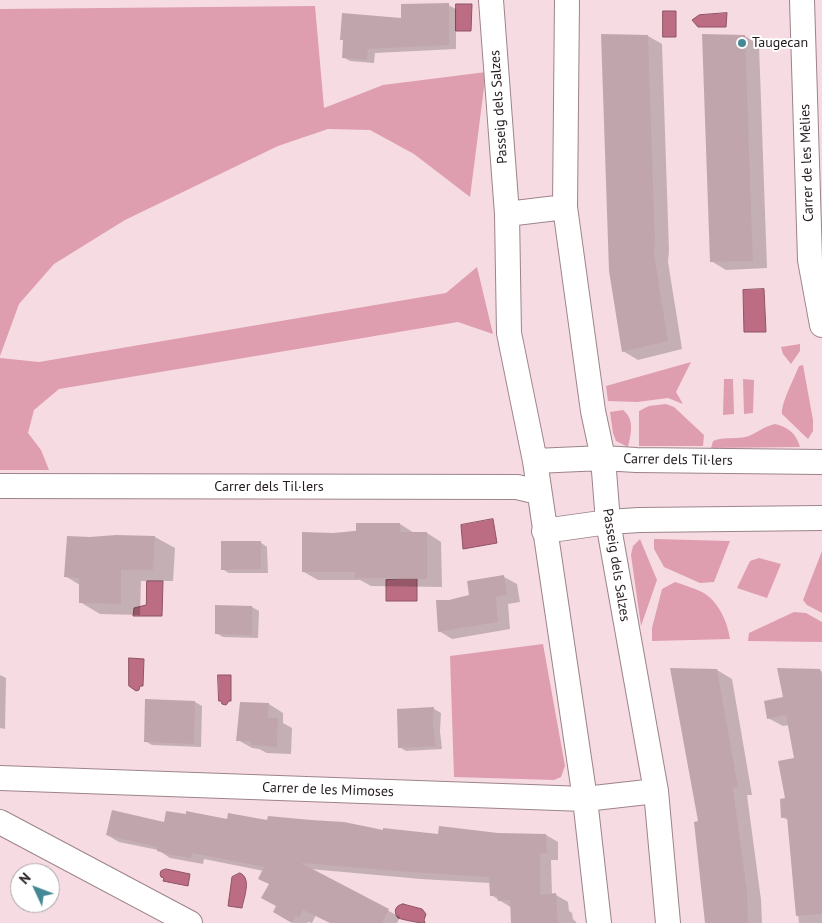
<!DOCTYPE html>
<html>
<head>
<meta charset="utf-8">
<style>
  body { margin:0 }
  #map { position:relative; width:822px; height:923px; overflow:hidden; background:#f6dbe2; font-family:"PT Sans",sans-serif }
  canvas { display:block }
  .north { position:absolute; left:10px; top:863px; width:50px; height:50px; box-sizing:border-box; background:#fff; border:1px solid #a7a3a4; border-radius:50%; rotate:313deg; font-size:14px; font-weight:700; line-height:20px; text-align:center; color:#231a1c }
  .north::after { content:''; display:block; margin:auto; width:18px; height:22px; background:#438895; clip-path:polygon(50% 0,100% 100%,50% 72%,0 100%) }
</style>
</head>
<body>
<div id="map">
<canvas width="822" height="923"></canvas>
<div class="north">N</div>
</div>
<script>
const ctx = document.querySelector('canvas').getContext('2d');
ctx.lineJoin = 'round';
function fillPath(path, color) { ctx.fillStyle = color; ctx.fill(path, 'evenodd'); }
function strokePath(path, color, width, dash) { ctx.strokeStyle = color; ctx.lineWidth = width; ctx.lineCap = dash ? 'butt' : 'round'; ctx.setLineDash(dash || []); ctx.stroke(path); }
function label(font, color, halo, rows, align = 'center') {
  ctx.font = font + ' "PT Sans",sans-serif'; ctx.lineWidth = 4; ctx.setLineDash([]); ctx.textBaseline = 'middle'; ctx.strokeStyle = halo; ctx.fillStyle = color; for (const [text, x, y, turn = 0] of rows) {
    ctx.save(); ctx.translate(x, y); ctx.rotate((+turn || 0) * Math.PI / 180); ctx.textAlign = isNaN(turn) ? turn : align; if (halo) ctx.strokeText(text, 0, 0); ctx.fillText(text, 0, 0); ctx.restore();
  }
}
fillPath(new Path2D(`
  M 315,6 L 324,108 L 383,85 L 486,72 L 470,197 L 414,154 L 370,130 L 328,129 L 278,146 L 125,220 L 54,264 L 19,304 L 0,356 L 0,9 Z
  M 477,267 L 493,334 L 458,322 L 59,389 L 34,410 L 28,433 L 41,450 L 49,470 L 0,470 L 0,358 L 39,362 L 446,293 Z
  M 800,344 L 800,351 L 791,364 L 783,354 L 781,347 Z
  M 691,362 L 676,392 L 683,404 L 668,398 L 637,402 L 608,401 L 606,386 Z
  M 803,365 L 813,420 L 813,431 L 808,439 L 782,414 C 781,403 794,379 799,366 Z
  M 724,379 L 733,379 L 734,414 L 723,415 Z
  M 743,379 L 754,380 L 753,413 L 744,414 Z
  M 666,404 L 674,407 L 704,435 L 703,446 L 639,446 L 639,411 L 649,406 Z
  M 623,410 C 635,419 631,434 628,447 L 616,441 L 613,433 L 610,412 Z
  M 775,424 C 788,427 796,433 800,447 L 711,448 L 713,441 C 724,436 737,440 749,436 C 758,432 765,426 775,424 Z
  M 640,539 L 657,580 L 641,626 L 631,555 L 633,546 Z
  M 654,539 L 730,541 L 714,582 L 700,583 L 664,567 L 654,549 Z
  M 822,551 L 822,613 L 807,605 L 803,600 Z
  M 759,558 L 781,564 L 767,598 L 737,588 L 750,561 Z
  M 675,582 C 684,585 694,588 702,592 C 718,600 728,623 730,639 L 652,641 L 652,628 L 662,589 Z
  M 794,612 L 806,613 L 822,622 L 822,642 L 748,641 L 749,633 Z
  M 543,644 L 565,766 L 561,777 L 554,780 L 454,777 L 450,656 Z`), '#de9eaf');
const water = new Path2D(`
  M 456,4 L 472,4 L 471,31 L 456,31 Z
  M 663,11 L 676,11 L 676,37 L 663,37 Z
  M 727,13 L 726,27 L 698,27 L 692,20 L 699,15 Z
  M 764,289 L 766,332 L 744,332 L 743,290 Z
  M 493,519 L 497,543 L 463,549 L 461,525 Z
  M 417,579 L 417,601 L 386,601 L 386,580 Z
  M 147,581 L 163,581 L 162,616 L 133,616 L 134,608 L 146,605 Z
  M 129,658 L 144,659 L 143,686 L 140,686 L 139,690 L 136,691 L 129,686 Z
  M 218,675 L 231,675 L 231,701 L 229,701 L 226,705 L 222,704 L 221,701 L 219,701 Z
  M 166,869 L 190,874 L 188,886 L 163,881 L 164,878 L 161,877 L 160,874 L 161,871 Z
  M 240,873 C 252,878 244,897 242,908 L 228,906 L 232,877 Z
  M 403,904 L 422,909 L 426,914 L 424,920 L 425,923 C 419,923 404,920 398,918 C 393,912 395,905 403,904 Z`);
fillPath(water, '#bc6d84');
strokePath(water, '#8e5465', 1);
fillPath(new Path2D(`
  M 448,5 L 456,9 L 456,49 L 375,53 L 374,63 L 350,61 L 343,57 L 345,41 L 341,39 Z
  M 648,36 L 662,44 L 669,251 L 668,262 L 682,349 L 638,360 L 623,351 Z
  M 745,36 L 759,45 L 767,268 L 726,270 L 711,261 Z
  M 400,524 L 414,533 L 427,533 L 441,542 L 442,587 L 371,586 L 360,580 L 318,580 L 304,572 L 334,534 Z
  M 155,537 L 175,548 L 173,581 L 141,581 L 140,615 L 100,614 L 80,602 L 80,585 L 65,576 L 90,538 Z
  M 260,542 L 267,547 L 268,573 L 229,573 L 222,569 Z
  M 504,577 L 517,584 L 520,602 L 508,604 L 510,629 L 452,639 L 439,631 L 449,601 L 470,596 Z
  M 252,607 L 259,611 L 258,638 L 223,637 L 216,633 Z
  M 717,670 L 732,679 L 752,795 L 747,795 L 761,900 L 762,923 L 706,923 Z
  M 820,670 L 822,672 L 822,923 L 799,923 L 788,820 L 782,817 L 796,759 L 789,725 L 783,726 L 768,718 L 784,698 Z
  M 0,675 L 6,678 L 5,729 L 0,728 Z
  M 146,700 L 195,702 L 202,706 L 201,747 L 152,745 L 145,741 Z
  M 269,704 L 283,713 L 283,723 L 292,728 L 291,754 L 267,753 L 259,749 L 252,748 L 238,740 Z
  M 434,709 L 441,713 L 440,731 L 442,749 L 406,751 L 399,747 Z
  M 228,821 L 268,822 L 439,836 L 546,835 L 558,842 L 558,860 L 551,860 L 552,895 L 556,895 L 568,902 L 569,911 L 572,913 L 573,919 L 577,923 L 513,923 L 512,908 L 491,895 L 490,883 L 421,879 L 310,869 L 400,917 L 397,923 L 331,923 L 316,915 L 312,923 L 308,922 L 307,923 L 294,923 L 274,912 L 277,906 L 264,871 L 204,859 L 203,864 L 170,858 L 158,850 L 119,842 L 107,835 L 165,823 Z`), '#0003');
fillPath(new Path2D(`
  M 449,3 L 449,45 L 368,49 L 367,60 L 342,58 L 343,40 L 340,40 L 342,13 L 401,18 L 401,4 Z
  M 601,34 L 648,35 L 655,242 L 654,253 L 668,341 L 622,352 L 609,271 Z
  M 702,34 L 745,35 L 753,261 L 710,262 Z
  M 356,523 L 400,523 L 400,532 L 427,532 L 427,579 L 355,578 L 355,572 L 302,572 L 302,532 L 333,533 L 356,531 Z
  M 116,535 L 155,536 L 153,570 L 121,570 L 121,604 L 79,603 L 79,578 L 64,577 L 67,536 L 90,537 Z
  M 221,541 L 261,541 L 261,569 L 221,570 Z
  M 504,575 L 507,595 L 496,597 L 498,622 L 438,632 L 436,600 L 449,600 L 469,595 L 467,581 Z
  M 215,605 L 252,606 L 252,635 L 215,634 Z
  M 670,668 L 717,669 L 738,787 L 733,788 L 747,891 L 748,923 L 705,923 L 694,822 L 698,821 Z
  M 777,668 L 820,669 L 822,678 L 822,914 L 796,916 L 787,817 L 781,818 L 780,799 L 785,798 L 778,761 L 794,758 L 786,715 L 767,719 L 764,701 L 783,697 Z
  M 145,699 L 195,701 L 194,744 L 144,742 Z
  M 240,702 L 269,703 L 268,718 L 278,718 L 277,747 L 251,745 L 251,741 L 236,741 Z
  M 434,707 L 433,726 L 436,746 L 398,748 L 397,709 Z
  M 112,810 L 164,822 L 166,811 L 186,814 L 186,811 L 227,819 L 228,813 L 267,820 L 268,816 L 311,820 L 344,822 L 383,830 L 383,828 L 438,834 L 439,826 L 498,833 L 546,834 L 547,853 L 540,853 L 540,895 L 556,893 L 558,923 L 511,923 L 510,900 L 498,901 L 497,896 L 490,896 L 489,877 L 408,872 L 301,863 L 389,909 L 382,923 L 330,923 L 303,910 L 299,918 L 296,916 L 292,923 L 273,912 L 276,906 L 261,898 L 269,884 L 258,879 L 264,867 L 192,853 L 191,858 L 172,855 L 157,851 L 157,847 L 106,835 Z`), '#c0a6ac');
const minor = new Path2D(`
  M 491,0 L 507,214 L 509,333 L 535,461 L 585,799 L 599,923
  M 567,0 L 565,207 L 593,411 L 603,458 L 608,522 L 656,791 L 668,923
  M 802,0 L 810,260 L 822,325
  M 507,214 L 565,207
  M 535,461 L 603,458 L 636,460 L 822,462
  M 0,486 L 517,487 L 538,492
  M 544,531 L 608,522 L 639,520 L 822,518
  M 0,778 L 585,799 L 656,791
  M 0,822 L 190,923`);
strokePath(minor, '#9c848a', 26);
strokePath(minor, '#fff', 24);
for (const [x, y, r, color] of [
  [742,43,5,"#438895"]
]) { const dot = new Path2D(); dot.arc(x, y, r, 0, 2 * Math.PI); ctx.fillStyle = color; ctx.fill(dot); strokePath(dot, '#fff', 2); }
label('14px', '#231a1c', '#fff', [
  ["Taugecan",752,43]
], 'left');
label('14px', '#231a1c', '#fff', [
  ["Passeig dels Salzes",499,107,-94],
  ["Carrer de les Mèlies",807,163,-92],
  ["Carrer dels Til·lers",678,460,1],
  ["Carrer dels Til·lers",269,487],
  ["Passeig dels Salzes",616,565,81],
  ["Carrer de les Mimoses",328,790,2]
]);
</script>
</body>
</html>
